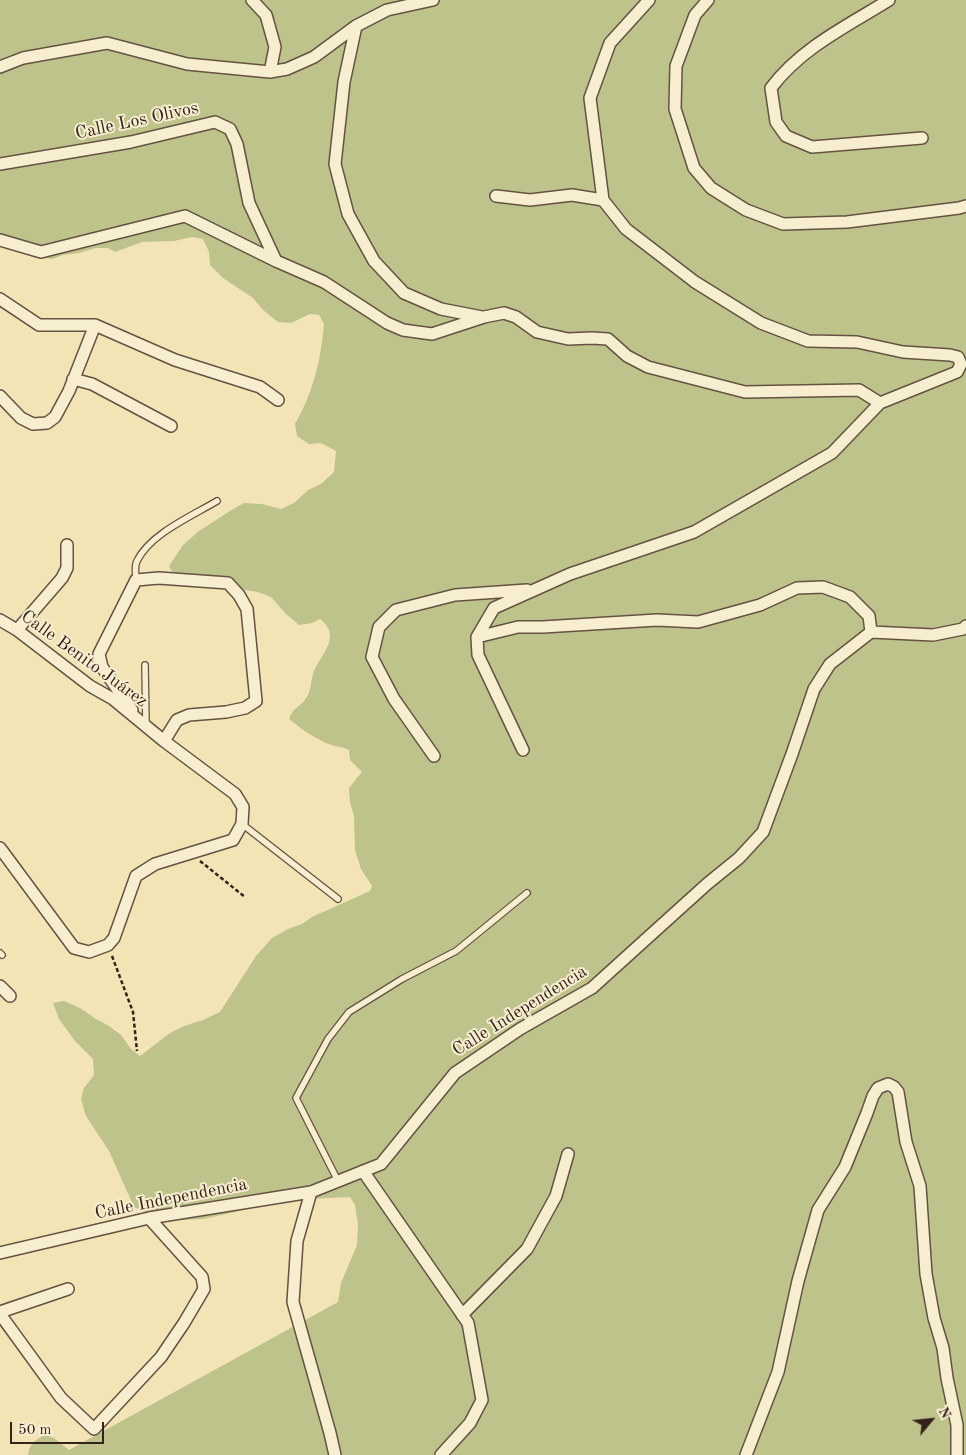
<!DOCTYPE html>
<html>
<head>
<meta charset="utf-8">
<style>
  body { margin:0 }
  #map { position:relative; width:966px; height:1455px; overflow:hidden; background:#f2e4b5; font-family:"Old Standard TT",serif }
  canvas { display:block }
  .north { position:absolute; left:906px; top:1395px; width:50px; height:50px; -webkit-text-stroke:4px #f7edcf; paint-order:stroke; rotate:62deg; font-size:14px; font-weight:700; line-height:20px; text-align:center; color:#34221b }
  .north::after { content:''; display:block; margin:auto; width:18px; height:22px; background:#34221b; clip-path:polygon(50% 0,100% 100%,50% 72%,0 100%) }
  .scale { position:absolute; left:10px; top:1422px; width:94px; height:22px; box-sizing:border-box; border:2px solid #34221b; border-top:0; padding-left:6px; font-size:15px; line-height:18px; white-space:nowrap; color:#34221b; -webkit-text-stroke:4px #f7edcf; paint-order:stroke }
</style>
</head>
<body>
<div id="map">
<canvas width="966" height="1455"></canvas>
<div class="north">N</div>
<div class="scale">50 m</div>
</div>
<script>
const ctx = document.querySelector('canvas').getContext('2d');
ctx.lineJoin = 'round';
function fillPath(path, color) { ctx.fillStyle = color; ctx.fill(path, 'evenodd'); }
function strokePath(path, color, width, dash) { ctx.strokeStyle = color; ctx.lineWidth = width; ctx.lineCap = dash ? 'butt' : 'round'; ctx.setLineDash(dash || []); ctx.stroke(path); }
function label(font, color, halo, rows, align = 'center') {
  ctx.font = font + ' "Old Standard TT",serif'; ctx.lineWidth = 4; ctx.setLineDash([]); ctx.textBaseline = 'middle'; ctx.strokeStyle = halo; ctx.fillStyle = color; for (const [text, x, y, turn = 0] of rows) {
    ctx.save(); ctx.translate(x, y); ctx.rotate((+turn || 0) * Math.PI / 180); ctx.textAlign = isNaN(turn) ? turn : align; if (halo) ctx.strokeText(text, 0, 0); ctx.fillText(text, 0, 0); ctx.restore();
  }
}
fillPath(new Path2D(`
  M 0,0 L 966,0 L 966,1455 L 28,1455 C 29,1444 35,1440 45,1435 L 54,1438 L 69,1450 L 338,1302 L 341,1283 L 357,1245 L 358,1225 L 355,1205 L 350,1197 L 285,1200 L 262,1204 L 235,1212 L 203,1219 L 161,1221 L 134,1207 L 109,1151 L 86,1116 L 81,1099 L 84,1088 L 94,1075 L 93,1059 L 75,1041 L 59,1019 L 53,1003 L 64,1001 L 80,1008 L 96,1019 L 109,1026 L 121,1035 L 131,1049 L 140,1056 L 170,1033 L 184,1026 L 203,1020 L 220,1012 L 256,956 L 272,938 L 288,929 L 302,924 L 312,917 L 370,891 L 372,886 L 361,869 L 355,850 L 354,816 L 350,803 L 349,788 L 362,772 L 350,760 L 349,750 C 342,746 334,747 326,743 C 313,737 300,728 289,719 C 294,707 297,709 304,701 C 312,692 310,681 314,671 C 322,653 342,636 320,619 L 312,623 L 299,625 L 285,613 L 271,597 L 258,592 L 233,588 L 177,582 L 169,566 L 183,545 L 199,531 L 230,511 L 244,503 L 262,504 L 281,509 L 294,503 L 308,490 L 321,484 L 334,472 L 336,451 L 321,443 L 309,444 L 297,436 L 295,424 C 313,393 321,360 324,324 L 319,315 L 310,314 L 291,323 L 278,322 L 263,310 L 253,298 L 223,278 L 210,265 L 209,252 L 203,239 L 192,237 L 174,241 L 142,242 L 115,252 L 108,248 L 96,248 L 79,253 L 63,255 L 52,259 L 37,257 L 11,241 L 0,246 Z`), '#bec38b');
const service = new Path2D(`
  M 136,580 C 136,574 134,566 137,561 C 150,534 192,516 217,501
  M 145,665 L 146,725
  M 242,824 L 338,899
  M 0,953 L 2,955
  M 338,1181 L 296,1098 L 328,1039 L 349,1012 L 402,979 L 456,951 L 527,893`);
const minor = new Path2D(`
  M 252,0 L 266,15 L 275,47 L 270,72
  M 708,0 L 695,15 L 676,66 L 675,109 L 694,168 L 711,188 L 746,210 L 783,224 L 847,222 L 959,208 L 966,206
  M 889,0 C 847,26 801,48 771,88 L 776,122 L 786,136 L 812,147 L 922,138
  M 356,26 L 344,82 L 335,164 L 348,214 L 374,261 L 404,293 L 441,309 L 482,317
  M 0,67 L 23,58 L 107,43 L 187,64 L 270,72 L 287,69 L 314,57 L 356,26 L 387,10 L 433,0
  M 0,164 L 131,142 L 215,122 L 230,129 L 237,144 L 249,203 L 276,261
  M 496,196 L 530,200 L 572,195 L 603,200
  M 0,240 L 41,252 L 185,216 L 276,261 L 324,282 L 387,323 L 403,330 L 432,334 L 484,317 L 504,313 L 516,317 L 537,332 L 568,339 L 592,338 L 608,339 L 627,356 L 648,367 L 745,392 L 859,390 L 880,403
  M 0,299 L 39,325 L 95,325 L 175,360 L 260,387 L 278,400
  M 73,379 L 92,384 L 171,426
  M 0,396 L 21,418 L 33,424 L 47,423 L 55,417 L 69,391 L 95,325
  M 0,620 L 17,630 L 90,686 L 113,699 L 164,741 L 235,794 L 243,807 L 242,824 L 233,840 L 155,864 L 136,876 L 114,938 L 108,945 L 89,952 L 74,948 L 0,848
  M 17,630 L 62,578 L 67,568 L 67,545
  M 871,632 L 933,635 L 963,629 L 966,626
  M 477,637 L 518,627 L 543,627 L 657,620 L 698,622 L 760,605 L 797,588 L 823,587 L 850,597 L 869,616 L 871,632
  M 132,710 L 102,667 L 99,654 L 136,580 L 159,578 L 228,583 L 239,595 L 247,609 L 256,701 L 245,708 L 226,712 L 189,715 L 177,720 L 164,741
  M 523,750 L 478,655 L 477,637 L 494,608 L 570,574 L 694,532 L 832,453 L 880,403 L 957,372 L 961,364 L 958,357 L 950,355 L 903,352 L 857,342 L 808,341 L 761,323 L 695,282 L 626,229 L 603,200 L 590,98 L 610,43 L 649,0
  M 434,756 L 394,699 L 372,657 L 379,627 L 396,610 L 455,595 L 527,590
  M 0,986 L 10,996
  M 363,1171 L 468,1323 L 482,1400 L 470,1423 L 441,1455
  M 311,1192 L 297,1241 L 293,1302 L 330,1433 L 335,1455
  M 0,1253 L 149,1218 L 311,1192 L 381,1164 L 455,1073 L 520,1029 L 592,988 L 707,884 L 739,858 L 763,832 L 792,754 L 814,689 L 830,664 L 871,632
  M 0,1312 L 68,1289
  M 0,1314 L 61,1398 L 94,1429 L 161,1357 L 184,1323 L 204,1289 L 202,1277 L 149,1218
  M 462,1315 L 527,1249 L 556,1196 L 568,1154
  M 746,1455 L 778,1372 L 798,1281 L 818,1210 L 845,1167 L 867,1113 L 873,1096 L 878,1088 L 888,1084 L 894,1087 L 898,1092 L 906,1142 L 920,1186 L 926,1274 L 934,1318 L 943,1348 L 947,1378 L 957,1425 L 957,1455`);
strokePath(service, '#645242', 8);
strokePath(minor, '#645242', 14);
strokePath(new Path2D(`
  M 200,861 L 245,897
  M 112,956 L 133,1012 L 137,1051`), '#34221b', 2.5, [4, 2.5]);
strokePath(service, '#f7edcf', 5.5);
strokePath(minor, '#f7edcf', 11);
label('18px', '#34221b', '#f7edcf', [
  ["Calle Los Olivos",137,121,-12],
  ["Calle Benito Juárez",84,659,36],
  ["Calle Independencia",520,1011,-32],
  ["Calle Independencia",171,1199,-11]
]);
</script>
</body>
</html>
